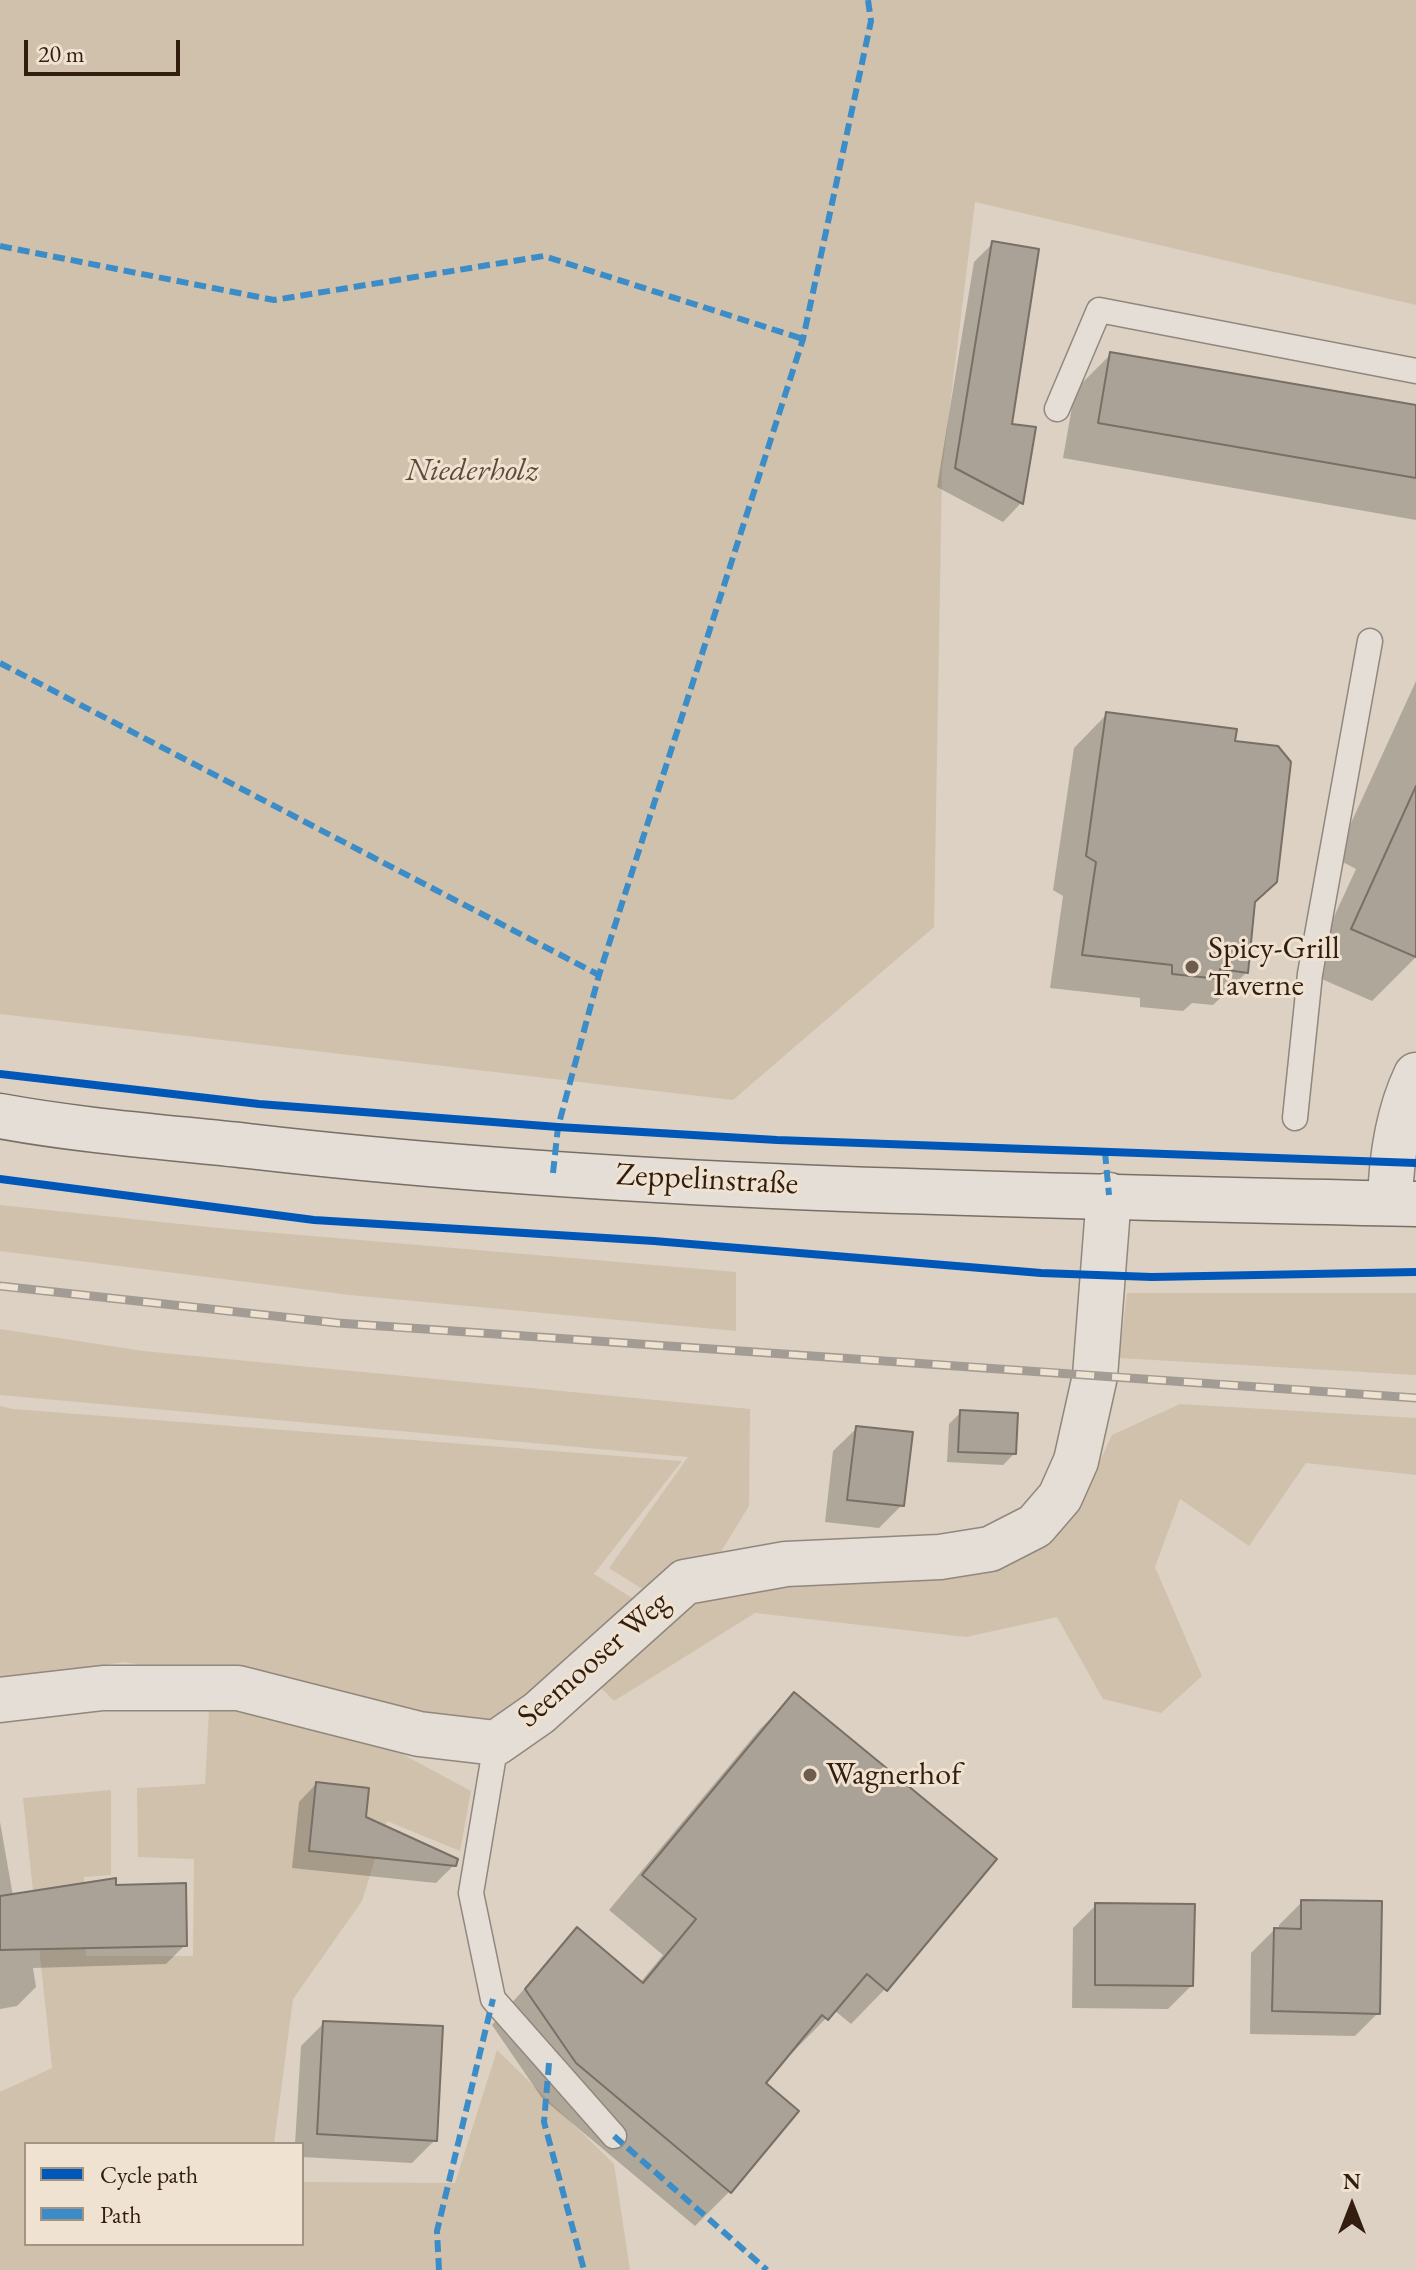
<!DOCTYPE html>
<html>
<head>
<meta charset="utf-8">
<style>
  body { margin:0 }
  #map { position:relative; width:1416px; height:2270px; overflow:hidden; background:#dcd1c2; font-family:"EB Garamond",serif }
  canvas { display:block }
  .legend { position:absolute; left:24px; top:2142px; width:280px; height:104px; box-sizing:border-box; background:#efe2d0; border:2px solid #a39383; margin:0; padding:10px 14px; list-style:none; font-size:24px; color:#321d0f }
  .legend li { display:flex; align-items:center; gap:16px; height:40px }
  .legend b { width:40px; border:2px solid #a39383 }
  .north { position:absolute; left:1312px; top:2166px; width:80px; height:80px; -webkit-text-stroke:6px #efe2d0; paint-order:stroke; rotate:0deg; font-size:22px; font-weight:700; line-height:32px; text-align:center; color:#321d0f }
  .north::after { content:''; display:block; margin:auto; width:28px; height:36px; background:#321d0f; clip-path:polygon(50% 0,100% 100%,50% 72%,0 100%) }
  .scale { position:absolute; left:24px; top:40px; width:156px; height:36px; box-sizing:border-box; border:4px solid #321d0f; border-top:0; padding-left:10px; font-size:24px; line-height:28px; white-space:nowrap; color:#321d0f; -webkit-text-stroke:6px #efe2d0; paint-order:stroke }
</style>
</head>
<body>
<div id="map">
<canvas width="1416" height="2270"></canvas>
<ul class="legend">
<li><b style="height:10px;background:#0057b8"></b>Cycle path</li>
<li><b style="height:10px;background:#3c8dc7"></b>Path</li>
</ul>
<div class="north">N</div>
<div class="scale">20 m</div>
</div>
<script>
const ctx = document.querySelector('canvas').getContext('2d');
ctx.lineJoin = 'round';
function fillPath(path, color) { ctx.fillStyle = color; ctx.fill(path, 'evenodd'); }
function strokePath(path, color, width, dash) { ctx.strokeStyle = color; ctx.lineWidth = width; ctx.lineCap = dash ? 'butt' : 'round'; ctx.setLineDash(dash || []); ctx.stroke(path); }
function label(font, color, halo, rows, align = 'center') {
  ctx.font = font + ' "EB Garamond",serif'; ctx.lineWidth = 6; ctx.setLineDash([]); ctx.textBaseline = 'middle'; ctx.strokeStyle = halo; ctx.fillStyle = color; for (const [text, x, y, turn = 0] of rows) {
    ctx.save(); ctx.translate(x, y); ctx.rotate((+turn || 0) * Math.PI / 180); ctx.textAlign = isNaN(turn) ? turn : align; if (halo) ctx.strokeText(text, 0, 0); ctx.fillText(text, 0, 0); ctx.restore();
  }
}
fillPath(new Path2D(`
  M 0,0 L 1416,0 L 1416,305 L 975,202 L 942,471 L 934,927 L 733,1100 L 0,1014 Z
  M 0,1205 L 218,1228 L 736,1272 L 736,1331 L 350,1295 L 0,1251 Z
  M 1127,1293 L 1416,1293 L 1416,1375 L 1119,1358 Z
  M 0,1329 L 143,1351 L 750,1409 L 749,1506 L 717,1558 L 647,1592 L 609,1568 L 688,1457 L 0,1395 Z
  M 1180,1404 L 1416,1418 L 1416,1475 L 1306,1463 L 1249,1546 L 1180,1499 L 1155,1567 L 1202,1676 L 1161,1713 L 1103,1699 L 1057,1617 L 966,1637 L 755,1613 L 614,1701 L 595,1682 L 672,1607 L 1078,1509 L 1112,1435 Z
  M 0,1406 L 13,1409 L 682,1461 L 594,1574 L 640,1603 L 508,1719 L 434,1719 L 124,1662 L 0,1682 Z
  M 209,1710 L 246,1712 L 376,1740 L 471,1791 L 460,1851 L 387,1821 L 362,1901 L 293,1999 L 274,2144 L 26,2144 L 26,2244 L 302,2244 L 302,2182 L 455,2183 L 497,2050 L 614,2164 L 630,2270 L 0,2270 L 0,2092 L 52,2068 L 23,1798 L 111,1790 L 111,1875 L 84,1877 L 86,1956 L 193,1956 L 194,1859 L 138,1857 L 137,1788 L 205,1784 Z`), '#d0c1ac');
fillPath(new Path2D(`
  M 993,243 L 1010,425 L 1034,429 L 1021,503 L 1003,522 L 937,487 L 974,262 Z
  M 1111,354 L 1416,407 L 1416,520 L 1063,458 L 1075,390 Z
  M 1416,681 L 1416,957 L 1372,1001 L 1308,973 L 1356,869 L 1335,858 Z
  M 1107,714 L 1233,742 L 1253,903 L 1247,972 L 1213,1005 L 1192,1003 L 1183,1011 L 1140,1007 L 1140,998 L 1050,988 L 1063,896 L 1053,890 L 1074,748 Z
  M 961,1412 L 1014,1454 L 1003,1465 L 947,1462 L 949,1424 Z
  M 857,1428 L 902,1505 L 879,1528 L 825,1522 L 833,1451 Z
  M 794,1695 L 885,1989 L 851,2024 L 834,2010 L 792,2053 L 790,2051 L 763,2084 L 730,2191 L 695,2226 L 542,2098 L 492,2025 L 577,1930 L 640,1983 L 663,1955 L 609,1910 L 760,1729 Z
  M 316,1784 L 364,1818 L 454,1865 L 436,1883 L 292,1868 L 299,1802 Z
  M 0,1822 L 13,1896 L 114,1887 L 185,1945 L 166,1964 L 33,1968 L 36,1987 L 17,2006 L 0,2009 Z
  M 1302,1902 L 1378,2013 L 1355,2036 L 1250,2034 L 1251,1953 L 1274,1930 L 1279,1930 L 1279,1925 Z
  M 1096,1905 L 1191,1986 L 1168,2009 L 1072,2008 L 1073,1928 Z
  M 324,2023 L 435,2140 L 412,2163 L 302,2157 L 302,2144 L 295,2144 L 301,2046 Z`), '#0003');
const building = new Path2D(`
  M 992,241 L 1039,249 L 1012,424 L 1036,427 L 1023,504 L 955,468 Z
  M 1110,352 L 1416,405 L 1416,478 L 1098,423 Z
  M 1106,712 L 1237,729 L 1235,741 L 1278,746 L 1291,762 L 1277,882 L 1255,902 L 1248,973 L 1220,969 L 1219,979 L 1172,974 L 1172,965 L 1082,955 L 1096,862 L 1086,856 Z
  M 1416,786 L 1416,957 L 1351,929 Z
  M 960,1410 L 1018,1413 L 1016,1454 L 958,1452 Z
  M 856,1426 L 913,1432 L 904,1506 L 847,1500 Z
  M 794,1692 L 997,1859 L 887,1991 L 867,1974 L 828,2020 L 822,2015 L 766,2083 L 799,2111 L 731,2193 L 576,2063 L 525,1989 L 577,1927 L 643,1983 L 696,1919 L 642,1875 Z
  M 316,1782 L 369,1788 L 366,1817 L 458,1859 L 456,1866 L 309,1851 Z
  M 116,1878 L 116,1885 L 186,1883 L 187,1946 L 0,1950 L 0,1896 Z
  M 1301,1900 L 1382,1901 L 1380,2014 L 1272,2011 L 1274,1928 L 1301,1929 Z
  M 1095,1903 L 1195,1904 L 1193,1986 L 1095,1985 Z
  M 323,2021 L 443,2026 L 437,2141 L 317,2134 Z`);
fillPath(building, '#aaa297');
strokePath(building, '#786f66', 2);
const service = new Path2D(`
  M 1057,409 L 1099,310 L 1416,371
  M 1295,1118 L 1310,974 L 1370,641
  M 496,1743 L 471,1893 L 493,1999 L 614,2136`);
const minor = new Path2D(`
  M 1390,1203 C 1391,1160 1397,1115 1416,1075
  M 0,1700 L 103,1688 L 238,1688 L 419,1734 L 496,1743 L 539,1713 L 685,1582 L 786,1564 L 940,1557 L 990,1549 L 1035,1526 L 1060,1497 L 1076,1461 L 1095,1376 L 1109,1195`);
const secondary = new Path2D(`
  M 0,1116 C 82,1131 165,1137 248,1146 C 635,1191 1027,1195 1416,1204`);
strokePath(service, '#91877d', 27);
strokePath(minor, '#91877d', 47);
strokePath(secondary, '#786f66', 47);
strokePath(service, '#e4ded6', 24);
strokePath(minor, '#e4ded6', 44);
strokePath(secondary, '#e4ded6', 44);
const rail = new Path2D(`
  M 0,1286 L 338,1323 L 1416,1398`);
strokePath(rail, '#a39c95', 9);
strokePath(rail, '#efe2d0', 6, [18]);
strokePath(new Path2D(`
  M 0,246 L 274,300 L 544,256 L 803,339
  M 0,663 L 599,975
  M 1105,1152 L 1109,1195
  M 553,1173 L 558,1127 L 599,975 L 803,339 L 871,21 L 868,0
  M 549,2063 L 544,2122 L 584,2270
  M 614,2136 L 767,2270
  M 439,2270 L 437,2231 L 493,1999`), '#3c8dc7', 6, [12, 6]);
strokePath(new Path2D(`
  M 0,1074 L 259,1104 L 558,1127 L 777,1140 L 1416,1163
  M 0,1179 L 314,1220 L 654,1241 L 1041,1273 L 1152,1277 L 1416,1272`), '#0057b8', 8);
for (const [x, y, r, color] of [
  [1192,967,8,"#6e5c4e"],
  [810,1775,8,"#6e5c4e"]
]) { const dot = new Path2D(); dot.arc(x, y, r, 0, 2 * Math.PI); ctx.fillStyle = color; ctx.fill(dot); strokePath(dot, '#efe2d0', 3); }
label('italic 32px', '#5f4a39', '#efe2d0', [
  ["Niederholz",472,471]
]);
label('32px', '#321d0f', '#efe2d0', [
  ["Spicy-Grill",1208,949],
  ["Taverne",1208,986],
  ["Wagnerhof",826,1775]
], 'left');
label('32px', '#321d0f', '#efe2d0', [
  ["Zeppelinstraße",707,1180,3],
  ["Seemooser Weg",594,1660,-41]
]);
</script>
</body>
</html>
